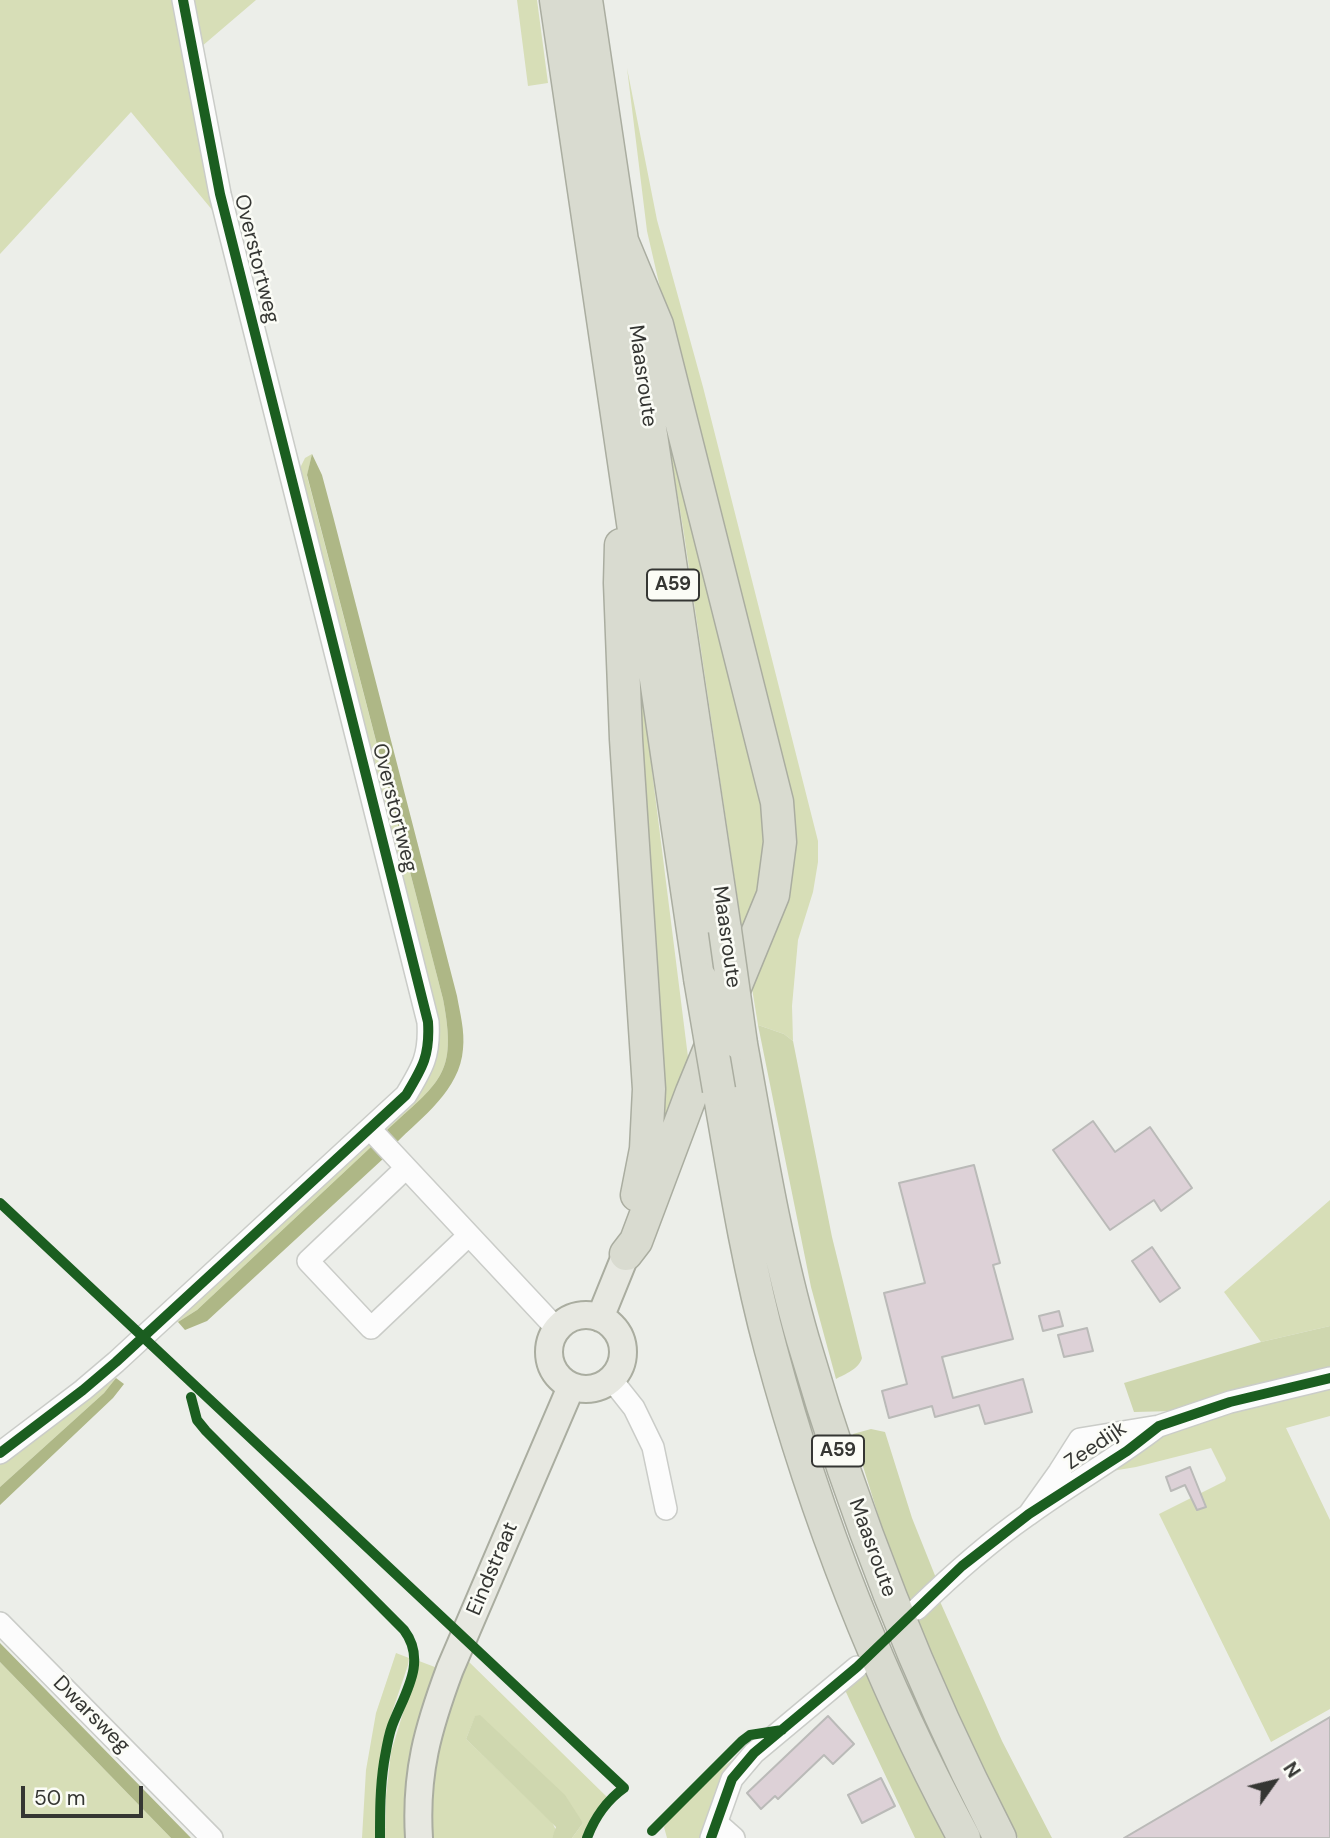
<!DOCTYPE html>
<html>
<head>
<meta charset="utf-8">
<style>
  body { margin:0 }
  #map { position:relative; width:1330px; height:1838px; overflow:hidden; background:#eceee9; font-family:"DM Sans",sans-serif }
  canvas { display:block }
  .north { position:absolute; left:1239px; top:1747px; width:70px; height:70px; -webkit-text-stroke:5px #fbfcf6; paint-order:stroke; rotate:56deg; font-size:19px; font-weight:700; line-height:28px; text-align:center; color:#353633 }
  .north::after { content:''; display:block; margin:auto; width:24px; height:32px; background:#353633; clip-path:polygon(50% 0,100% 100%,50% 72%,0 100%) }
  .scale { position:absolute; left:21px; top:1786px; width:122px; height:32px; box-sizing:border-box; border:4px solid #353633; border-top:0; padding-left:9px; font-size:21px; line-height:24px; white-space:nowrap; color:#353633; -webkit-text-stroke:5px #fbfcf6; paint-order:stroke }
</style>
</head>
<body>
<div id="map">
<canvas width="1330" height="1838"></canvas>
<div class="north">N</div>
<div class="scale">50 m</div>
</div>
<script>
const ctx = document.querySelector('canvas').getContext('2d');
ctx.lineJoin = 'round';
function fillPath(path, color) { ctx.fillStyle = color; ctx.fill(path, 'evenodd'); }
function strokePath(path, color, width, dash) { ctx.strokeStyle = color; ctx.lineWidth = width; ctx.lineCap = dash ? 'butt' : 'round'; ctx.setLineDash(dash || []); ctx.stroke(path); }
function label(font, color, halo, rows, align = 'center') {
  ctx.font = font + ' "DM Sans",sans-serif'; ctx.lineWidth = 5; ctx.setLineDash([]); ctx.textBaseline = 'middle'; ctx.strokeStyle = halo; ctx.fillStyle = color; for (const [text, x, y, turn = 0] of rows) {
    ctx.save(); ctx.translate(x, y); ctx.rotate((+turn || 0) * Math.PI / 180); ctx.textAlign = isNaN(turn) ? turn : align; if (halo) ctx.strokeText(text, 0, 0); ctx.fillText(text, 0, 0); ctx.restore();
  }
}
fillPath(new Path2D(`
  M 0,0 L 175,0 L 218,217 L 131,112 L 0,254 Z
  M 194,0 L 256,0 L 201,47 Z
  M 517,0 L 537,0 L 548,83 L 528,86 Z
  M 627,68 L 657,220 L 703,387 L 818,841 L 818,862 L 813,892 L 798,940 L 792,1006 L 793,1041 L 784,1034 L 758,1025 L 749,970 L 779,894 L 695,440 L 647,231 Z
  M 656,365 L 766,791 L 764,880 L 742,929 L 684,534 Z
  M 312,454 L 307,476 L 443,999 C 458,1077 439,1081 385,1132 L 382,1124 L 431,1067 L 298,472 L 305,458 Z
  M 624,578 L 640,675 L 691,1081 L 641,1213 Z
  M 362,1143 L 372,1146 L 197,1310 L 178,1322 L 170,1322 Z
  M 1330,1200 L 1330,1326 L 1261,1342 L 1224,1292 Z
  M 111,1372 L 116,1378 L 104,1393 L 0,1487 L 0,1458 Z
  M 1330,1388 L 1330,1416 L 1286,1428 L 1330,1520 L 1330,1709 L 1271,1742 L 1159,1514 L 1225,1481 L 1226,1478 L 1211,1448 L 1136,1467 L 1106,1472 L 1176,1427 Z
  M 396,1653 L 409,1658 L 408,1665 L 385,1733 L 377,1793 L 375,1838 L 362,1838 L 366,1770 L 376,1713 Z
  M 465,1658 L 607,1797 L 588,1825 L 582,1838 L 572,1838 L 583,1823 L 475,1717 L 466,1739 L 552,1822 L 556,1830 L 552,1838 L 432,1838 L 428,1807 L 433,1743 Z
  M 419,1661 L 440,1669 L 409,1838 L 385,1838 L 386,1796 L 391,1752 Z
  M 0,1662 L 171,1838 L 0,1838 Z
  M 745,1750 L 703,1838 L 667,1838 L 664,1827 C 685,1798 716,1772 745,1750 Z`), '#d7deb7');
fillPath(new Path2D(`
  M 758,1025 L 784,1034 L 793,1041 L 832,1237 L 862,1358 C 859,1369 845,1374 836,1379 L 811,1287 Z
  M 1330,1326 L 1330,1371 L 1183,1406 L 1174,1411 L 1134,1412 L 1124,1383 L 1261,1342 Z
  M 871,1429 L 885,1432 L 912,1518 L 936,1578 L 910,1604 L 884,1534 L 853,1434 Z
  M 938,1597 L 1002,1741 L 1052,1838 L 1018,1838 L 952,1705 L 917,1621 Z
  M 871,1669 L 948,1838 L 915,1838 L 853,1707 L 845,1690 Z
  M 480,1715 L 565,1795 L 583,1823 L 572,1838 L 552,1838 L 556,1827 L 466,1739 L 475,1716 Z`), '#cfd7af');
fillPath(new Path2D(`
  M 312,454 L 322,475 L 333,516 L 457,996 C 460,1013 465,1031 463,1049 C 460,1090 422,1117 395,1144 L 385,1132 C 439,1081 458,1077 443,999 L 307,475 Z
  M 372,1146 L 384,1158 L 207,1321 L 185,1330 L 178,1322 L 197,1310 Z
  M 116,1378 L 124,1384 L 113,1398 L 0,1505 L 0,1487 L 104,1393 Z
  M 0,1643 L 191,1838 L 171,1838 L 0,1662 Z`), '#aeb786');
const building = new Path2D(`
  M 1093,1121 L 1115,1152 L 1150,1127 L 1192,1188 L 1161,1211 L 1154,1200 L 1110,1230 L 1053,1150 Z
  M 974,1165 L 1000,1263 L 993,1265 L 1013,1339 L 942,1357 L 953,1398 L 1023,1379 L 1032,1412 L 985,1424 L 979,1405 L 935,1417 L 932,1406 L 889,1418 L 882,1391 L 907,1384 L 884,1293 L 925,1283 L 899,1183 Z
  M 1152,1247 L 1180,1288 L 1160,1302 L 1132,1261 Z
  M 1059,1311 L 1063,1326 L 1043,1331 L 1039,1316 Z
  M 1087,1328 L 1093,1351 L 1064,1357 L 1058,1335 Z
  M 1190,1467 L 1206,1507 L 1197,1510 L 1185,1485 L 1171,1491 L 1166,1477 Z
  M 828,1716 L 854,1744 L 833,1764 L 824,1755 L 778,1799 L 775,1796 L 761,1809 L 747,1793 Z
  M 1330,1717 L 1330,1838 L 1124,1838 Z
  M 881,1778 L 895,1806 L 862,1823 L 848,1795 Z`);
fillPath(building, '#ddd1d7');
strokePath(building, '#babab8', 2);
const minor = new Path2D(`
  M 370,1129 L 557,1329
  M 406,1168 L 308,1261 L 371,1328 L 469,1235
  M 611,1379 L 634,1408 L 653,1447 L 666,1509
  M 0,1453 L 83,1390 L 116,1362 L 406,1095 C 423,1067 430,1055 428,1022 L 220,194 L 183,0
  M 1029,1514 L 1059,1472 L 1080,1439 L 1159,1426 L 1230,1402 L 1330,1378
  M 917,1609 C 952,1575 988,1543 1028,1515 C 1070,1484 1116,1459 1157,1427
  M 0,1623 L 212,1838
  M 717,1823 L 734,1838
  M 711,1838 L 732,1779 L 754,1753 L 857,1667`);
const major = new Path2D(`
  M549 1352a37 37 0 1 1 74 0a37 37 0 1 1-74 0Z
  M 600,1318 L 626,1254
  M 419,1838 C 415,1773 428,1728 450,1669 L 571,1387`);
const highway = new Path2D(`
  M 556,0 L 700,978
  M 586,0 L 725,930
  M 622,241 L 657,325 L 777,802 L 780,842 L 773,895 L 692,1092 L 636,1241 L 626,1254
  M 621,545 L 620,583 L 626,739 L 649,1089 L 646,1149 L 637,1195
  M 741,1044 C 759,1143 775,1243 803,1340 C 853,1512 918,1679 1000,1838
  M 719,1090 C 734,1177 748,1265 771,1350 C 816,1518 882,1685 964,1838`);
strokePath(minor, '#caccc8', 24);
strokePath(major, '#aaada0', 30);
strokePath(highway, '#aaada0', 35);
strokePath(minor, '#fcfcfc', 21);
strokePath(major, '#e7e8e1', 26);
strokePath(highway, '#d9dbd0', 32);
const highwayBridge = new Path2D(`
  M 725,930 L 741,1044
  M 700,978 L 719,1090`);
strokePath(highwayBridge, '#aaada0', 35, []);
strokePath(highwayBridge, '#d9dbd0', 32);
strokePath(new Path2D(`
  M 0,1203 L 624,1788 C 607,1800 594,1819 587,1838
  M 191,1397 L 197,1420 L 206,1431 L 404,1630 C 428,1662 404,1694 392,1726 C 388,1737 386,1751 384,1762 C 380,1788 380,1812 380,1838
  M 0,1453 L 83,1390 L 116,1362 L 406,1095 C 423,1067 430,1055 428,1022 L 220,194 L 183,0
  M 652,1831 L 742,1741 L 750,1735 L 782,1730
  M 711,1838 L 732,1779 L 754,1753 L 857,1667 L 962,1566 L 1029,1514 L 1127,1451 L 1159,1426 L 1230,1402 L 1330,1378`), '#1b5e20', 10);
for (const [x, y, w] of [
  [673,585,52],
  [838,1451,52]
]) { const box = new Path2D(); box.roundRect(x - w / 2, y - 15.5, w, 31, 5); ctx.fillStyle = '#fbfcf6'; ctx.fill(box); strokePath(box, '#353633', 2); }
label('bold 19px', '#353633', null, [
  ["A59",673,585],
  ["A59",838,1451]
]);
label('21px', '#353633', '#fbfcf6', [
  ["Overstortweg",256,259,76],
  ["Maasroute",642,376,82],
  ["Overstortweg",394,808,76],
  ["Maasroute",726,937,82],
  ["Zeedijk",1096,1446,-34],
  ["Maasroute",872,1548,70],
  ["Eindstraat",493,1569,-67],
  ["Dwarsweg",91,1715,45]
]);
</script>
</body>
</html>
